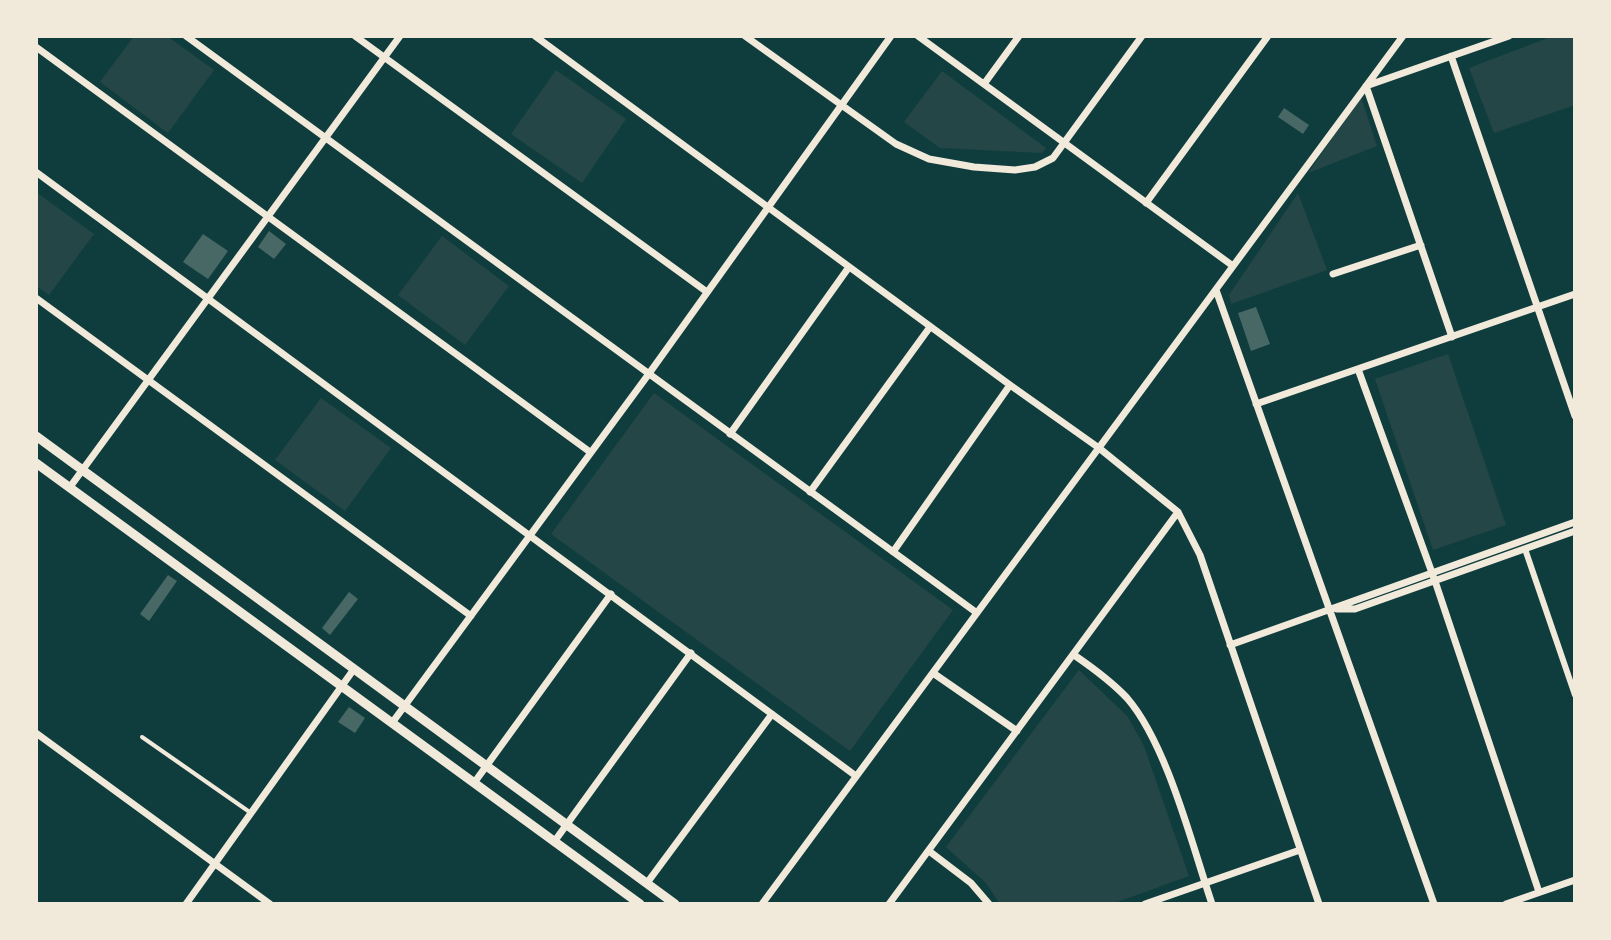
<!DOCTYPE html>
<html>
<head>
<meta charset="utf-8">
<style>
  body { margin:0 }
  #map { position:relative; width:1611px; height:940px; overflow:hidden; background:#0f3d3e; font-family:"IBM Plex Sans",sans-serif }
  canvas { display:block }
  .frame { position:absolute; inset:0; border:38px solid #f1e9da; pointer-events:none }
</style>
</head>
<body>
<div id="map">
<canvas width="1611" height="940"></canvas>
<div class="frame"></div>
</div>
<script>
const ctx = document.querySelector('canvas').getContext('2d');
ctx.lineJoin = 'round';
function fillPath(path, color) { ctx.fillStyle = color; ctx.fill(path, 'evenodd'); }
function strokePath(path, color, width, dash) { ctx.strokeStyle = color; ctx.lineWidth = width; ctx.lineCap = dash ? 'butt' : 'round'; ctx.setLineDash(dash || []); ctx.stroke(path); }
fillPath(new Path2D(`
  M 134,36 L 167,36 L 214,70 L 168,133 L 100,82 Z
  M 1553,36 L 1575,36 L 1575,105 L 1494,133 L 1469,68 Z
  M 556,70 L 626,119 L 582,183 L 511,134 Z
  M 942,71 L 1046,148 L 1042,153 L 940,148 L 904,122 Z
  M 1361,97 L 1377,146 L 1308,173 Z
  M 36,192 L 94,234 L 49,295 L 36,286 Z
  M 1298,193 L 1327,270 L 1231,304 L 1229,295 Z
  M 442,236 L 509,286 L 465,345 L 398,295 Z
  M 1448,354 L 1506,525 L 1433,550 L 1375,379 Z
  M 654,393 L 953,610 L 850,751 L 551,534 Z
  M 321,398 L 391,448 L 345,511 L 275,460 Z
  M 1079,670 L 1128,717 L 1144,746 L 1189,876 L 1112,904 L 1000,904 L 986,883 L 946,847 Z`), '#244646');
fillPath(new Path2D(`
  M 1284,108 L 1309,125 L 1303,134 L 1278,117 Z
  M 269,231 L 286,244 L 274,259 L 258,247 Z
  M 203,234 L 228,251 L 208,279 L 183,262 Z
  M 1256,307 L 1270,344 L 1251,351 L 1238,313 Z
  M 168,575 L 177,581 L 149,621 L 140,614 Z
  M 349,592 L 358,599 L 330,635 L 322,628 Z
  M 349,707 L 365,718 L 355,733 L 338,722 Z`), '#486865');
strokePath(new Path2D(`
  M 142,737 L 251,813`), '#f1e9da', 4);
strokePath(new Path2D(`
  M 1525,549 L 1575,695`), '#f1e9da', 6);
strokePath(new Path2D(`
  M 186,36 L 977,613
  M 355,36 L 707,292
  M 535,36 L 1010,385 L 1099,448 L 1178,512 L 1200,555 L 1319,904
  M 745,36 L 896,144 L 929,159 L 974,167 L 1015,170 L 1035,167 L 1053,158 L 1142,36
  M 918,36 L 1233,266
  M 36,47 L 590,452
  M 1451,56 L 1575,416
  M 984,84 L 1019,36
  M 36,172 L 856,776
  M 1146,203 L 1268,36
  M 1333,274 L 1421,245
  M 1216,290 L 1434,904
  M 36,298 L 471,616
  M 1452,337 L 1366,86 L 1509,36
  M 1358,369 L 1435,581 L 1539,892
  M 1256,404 L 1575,294
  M 730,434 L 849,267
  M 70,487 L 400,36
  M 810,492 L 930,327
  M 893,552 L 1010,385
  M 1337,609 L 1355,609 L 1575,531
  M 1230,645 L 1575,522
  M 1074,655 C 1093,668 1111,681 1127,698 C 1167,744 1192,845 1212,904
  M 933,673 L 1017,731
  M 392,723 L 648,375 L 891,36
  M 36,733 L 270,904
  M 474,783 L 611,594
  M 554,842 L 691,653
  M 929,851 L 971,883 L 989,904
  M 647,883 L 772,714
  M 186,904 L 354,669
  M 762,904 L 1403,36
  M 889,904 L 1178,512
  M 1145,904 L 1300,850
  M 1506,904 L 1575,880`), '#f1e9da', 7);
strokePath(new Path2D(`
  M 36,436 L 675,904
  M 36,463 L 640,904`), '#f1e9da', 9);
</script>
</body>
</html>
